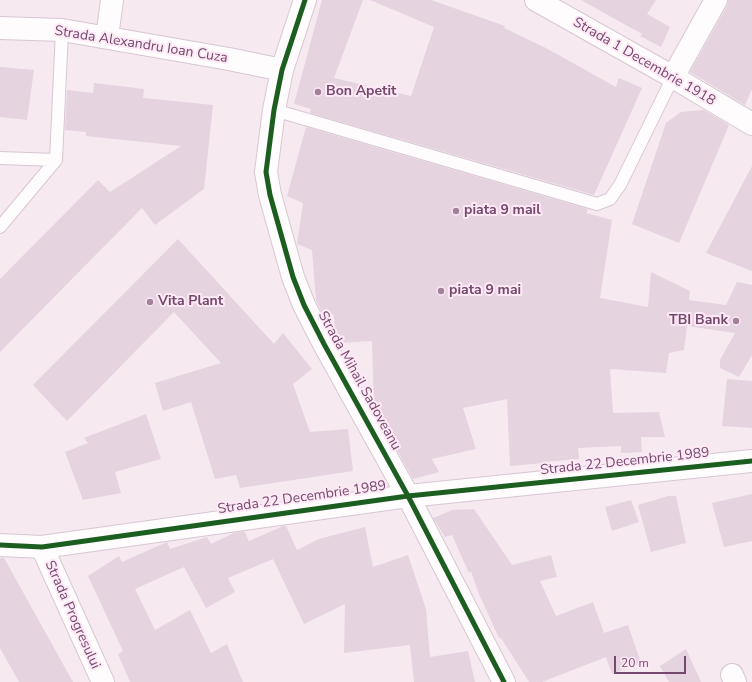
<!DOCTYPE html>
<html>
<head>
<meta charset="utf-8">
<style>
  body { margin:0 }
  #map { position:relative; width:752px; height:682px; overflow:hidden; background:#f6e9f0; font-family:"Nunito Sans",sans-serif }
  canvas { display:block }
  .scale { position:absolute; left:614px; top:656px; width:72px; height:18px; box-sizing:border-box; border:2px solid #74496d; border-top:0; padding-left:5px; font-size:12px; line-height:14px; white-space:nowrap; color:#74496d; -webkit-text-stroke:3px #ffe9f6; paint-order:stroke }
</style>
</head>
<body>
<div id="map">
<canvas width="752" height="682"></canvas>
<div class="scale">20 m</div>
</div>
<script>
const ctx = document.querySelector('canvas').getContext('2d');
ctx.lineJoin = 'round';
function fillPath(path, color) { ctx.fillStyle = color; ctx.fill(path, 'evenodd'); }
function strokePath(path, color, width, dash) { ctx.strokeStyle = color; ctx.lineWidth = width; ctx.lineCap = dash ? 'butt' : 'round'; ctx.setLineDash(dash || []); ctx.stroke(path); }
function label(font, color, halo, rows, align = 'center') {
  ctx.font = font + ' "Nunito Sans",sans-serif'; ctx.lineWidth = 4; ctx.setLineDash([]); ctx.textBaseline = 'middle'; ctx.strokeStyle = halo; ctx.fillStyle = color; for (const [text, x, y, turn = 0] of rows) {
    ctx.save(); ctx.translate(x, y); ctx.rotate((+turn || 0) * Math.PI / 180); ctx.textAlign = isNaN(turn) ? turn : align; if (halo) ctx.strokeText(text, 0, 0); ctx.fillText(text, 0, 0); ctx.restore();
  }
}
fillPath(new Path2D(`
  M 322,0 L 363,0 L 334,78 L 411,96 L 434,27 L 370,0 L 431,0 L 505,26 L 504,28 L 544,47 L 616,87 L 619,78 L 642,88 L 594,195 L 310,113 L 311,109 L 294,104 Z
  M 581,0 L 656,0 L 647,14 L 670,27 L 661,47 L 640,36 L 642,34 Z
  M 728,0 L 752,0 L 752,89 L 745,105 L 690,72 L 727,6 Z
  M 0,67 L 34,70 L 27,120 L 0,117 Z
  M 94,83 L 144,89 L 143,98 L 213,105 L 204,189 L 155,225 L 142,208 L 0,352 L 0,279 L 98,180 L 110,192 L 181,146 L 86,136 L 86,132 L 65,130 L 67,90 L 93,93 Z
  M 704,110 L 729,125 L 679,243 L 632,224 L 666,123 L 681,112 Z
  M 306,127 L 588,209 L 586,213 L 612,220 L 600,298 L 648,307 L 651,272 L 690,291 L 689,300 L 726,305 L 737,282 L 752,285 L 752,355 L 739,377 L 720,368 L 720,360 L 735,333 L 687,326 L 684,350 L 669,353 L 666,373 L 610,369 L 613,413 L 659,412 L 665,437 L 641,437 L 642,452 L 621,453 L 621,446 L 578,448 L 579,459 L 544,462 L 544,463 L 510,466 L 507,399 L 463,408 L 476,449 L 432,459 L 439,472 L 413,479 L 374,409 L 372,341 L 338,343 L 335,337 L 334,315 L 322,313 L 316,300 L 312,250 L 297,244 L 303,203 L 287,196 Z
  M 752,166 L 752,271 L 706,253 Z
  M 178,239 L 274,344 L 283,333 L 312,369 L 293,384 L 310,432 L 348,429 L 353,471 L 240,488 L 236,475 L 215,479 L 191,402 L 163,411 L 155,383 L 221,363 L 174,312 L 67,421 L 33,385 Z
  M 727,379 L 752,381 L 752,428 L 722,426 Z
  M 146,414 L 161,459 L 115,472 L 121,493 L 83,500 L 65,452 L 88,443 L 84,438 Z
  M 752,494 L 752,541 L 724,547 L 712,503 Z
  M 668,496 L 676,496 L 686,543 L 651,552 L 638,505 Z
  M 631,500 L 639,522 L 612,531 L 605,507 Z
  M 474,509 L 512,565 L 551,555 L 557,577 L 540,581 L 556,616 L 593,602 L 604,633 L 628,625 L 641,663 L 612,674 L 606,657 L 542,682 L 529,682 L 501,638 L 499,638 L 478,592 L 471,571 L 469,573 L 452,535 L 445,537 L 433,518 L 452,510 Z
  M 283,526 L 286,526 L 297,550 L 319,539 L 365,527 L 373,567 L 408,555 L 426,609 L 430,657 L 468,651 L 475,682 L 414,682 L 410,645 L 344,653 L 345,604 L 304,624 L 273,559 L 228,578 L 235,592 L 206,608 L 184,567 L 135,589 L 155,630 L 190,610 L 211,653 L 227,644 L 243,682 L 130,682 L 118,654 L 123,651 L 88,576 L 119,556 L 122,562 L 167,542 L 170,549 L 207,537 L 211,544 L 234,533 L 244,531 L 249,541 Z
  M 0,558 L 4,558 L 73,682 L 19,682 L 0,648 Z
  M 686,649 L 701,682 L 669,682 L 660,666 Z`), '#e5d3e0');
const lane = new Path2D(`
  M 274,110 L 597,204 L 610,199 L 620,185 L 673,77
  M 0,158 L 56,160
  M 0,227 L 56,160 L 62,30`);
const street = new Path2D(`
  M 305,0 L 282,70 L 274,110 L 266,172 L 270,195 L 293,277 L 304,305 L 324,344 L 408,496 L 504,682
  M 536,0 L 673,77 L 752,124
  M 0,28 L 62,30 L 229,59 L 282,70
  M 107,37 L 112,0
  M 673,77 L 716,0
  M 0,545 L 42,547 L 408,496 L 752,461
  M 42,547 L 103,682
  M 732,675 L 735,682`);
strokePath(lane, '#d7c7d3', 14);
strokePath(street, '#d7c7d3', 24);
strokePath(lane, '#fefcfd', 12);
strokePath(street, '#fefcfd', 22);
strokePath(new Path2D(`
  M 305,0 L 282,70 L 274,110 L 266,172 L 270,195 L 293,277 L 304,305 L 324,344 L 408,496 L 504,682
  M 0,545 L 42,547 L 408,496 L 752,461`), '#1b5e20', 5);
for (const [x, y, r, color] of [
  [318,92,4,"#a2819b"],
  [456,211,4,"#a2819b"],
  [441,291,4,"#a2819b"],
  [150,302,4,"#a2819b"],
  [736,321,4,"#a2819b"]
]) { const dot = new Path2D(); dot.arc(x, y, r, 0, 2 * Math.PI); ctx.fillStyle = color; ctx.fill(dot); strokePath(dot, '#ffe9f6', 1.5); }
label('14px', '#74496d', '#ffe9f6', [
  ["Strada Alexandru Ioan Cuza",141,45,9],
  ["Strada 1 Decembrie 1918",644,62,30],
  ["Strada Mihail Sadoveanu",359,381,61],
  ["Strada 22 Decembrie 1989",625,462,-6],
  ["Strada 22 Decembrie 1989",302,498,-8],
  ["Strada Progresului",72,615,66]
]);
label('bold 14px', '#74496d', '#ffe9f6', [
  ["Bon Apetit",326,92],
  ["piata 9 mail",464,211],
  ["piata 9 mai",449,291],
  ["Vita Plant",158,302],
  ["TBI Bank",728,321,"right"]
], 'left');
</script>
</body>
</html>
